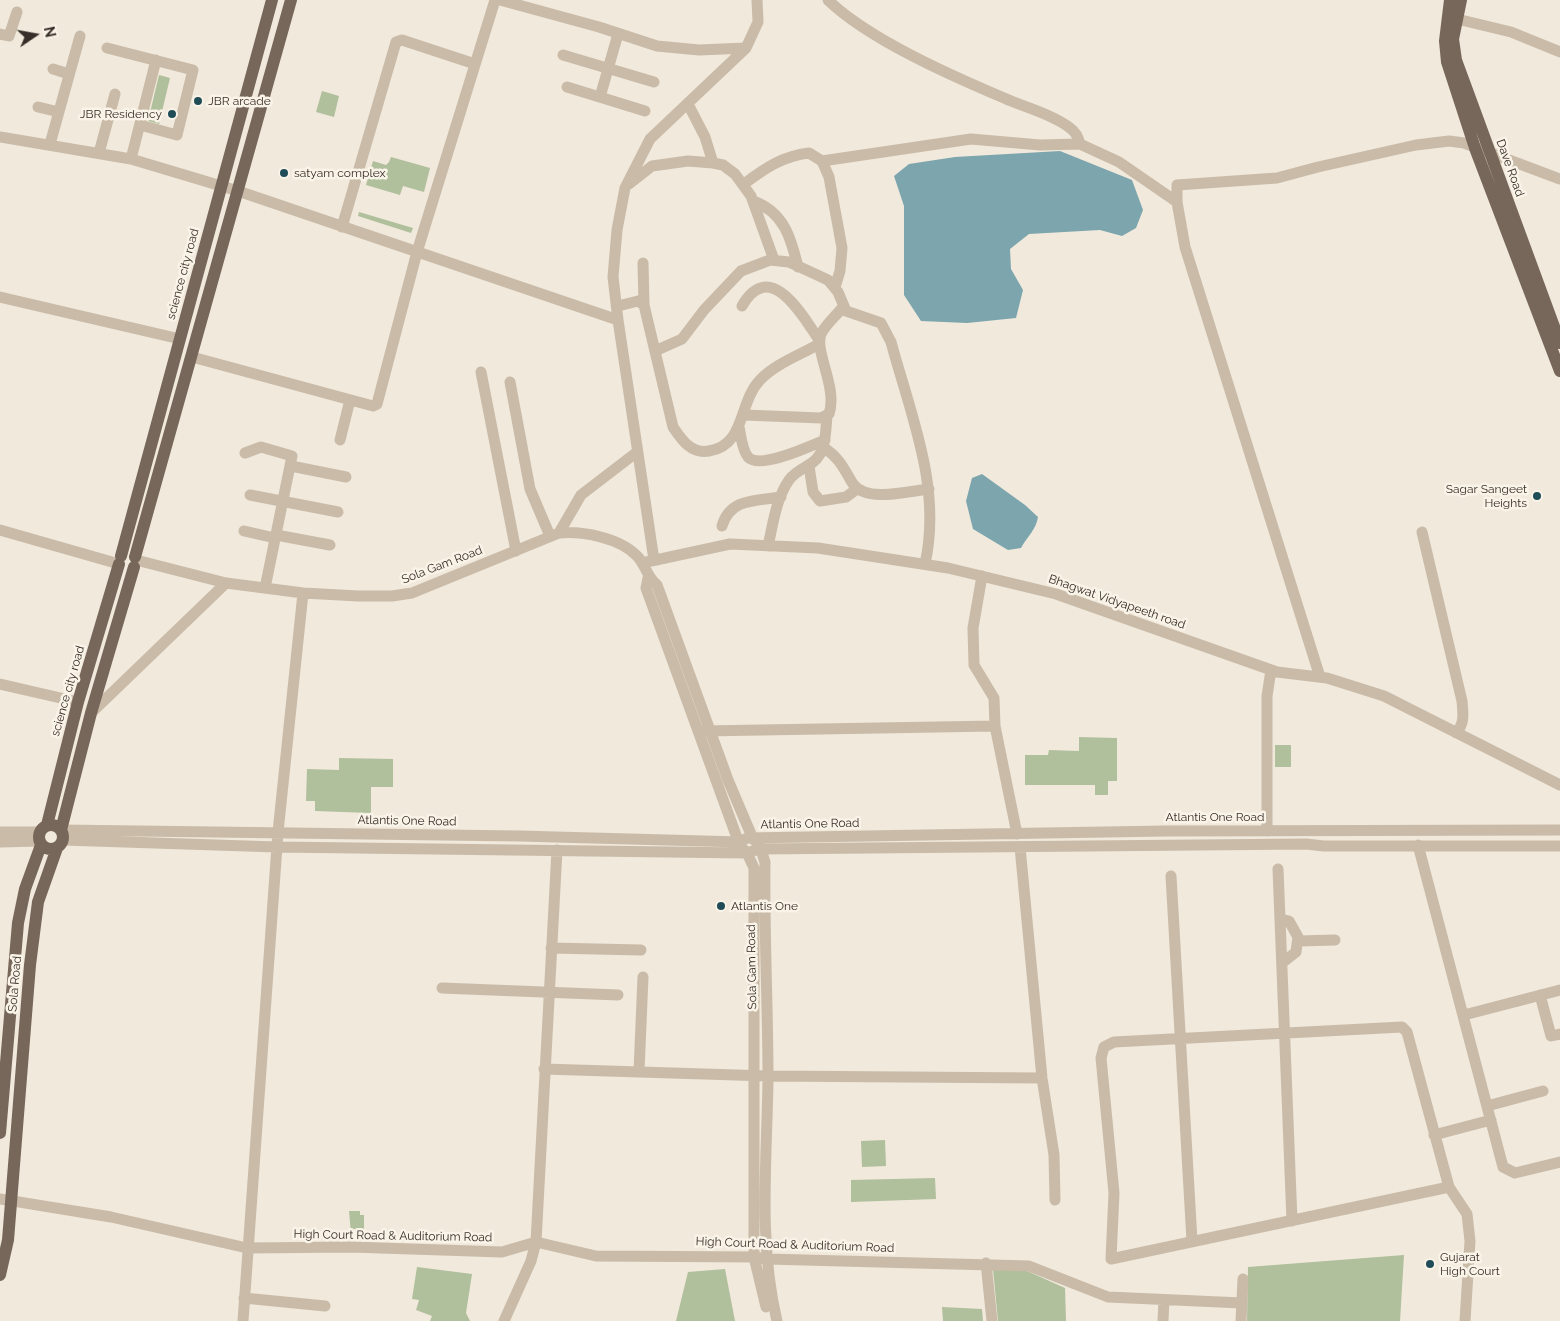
<!DOCTYPE html>
<html>
<head>
<meta charset="utf-8">
<style>
  body { margin:0 }
  #map { position:relative; width:1560px; height:1321px; overflow:hidden; background:#f1e9dc; font-family:Raleway,sans-serif }
  canvas { display:block }
  .north { position:absolute; left:10px; top:10px; width:50px; height:50px; -webkit-text-stroke:4px #f9f3e8; paint-order:stroke; rotate:78deg; font-size:14px; font-weight:700; line-height:20px; text-align:center; color:#362e28 }
  .north::after { content:''; display:block; margin:auto; width:18px; height:22px; background:#362e28; clip-path:polygon(50% 0,100% 100%,50% 72%,0 100%) }
</style>
</head>
<body>
<div id="map">
<canvas width="1560" height="1321"></canvas>
<div class="north">N</div>
</div>
<script>
const ctx = document.querySelector('canvas').getContext('2d');
ctx.lineJoin = 'round';
function fillPath(path, color) { ctx.fillStyle = color; ctx.fill(path, 'evenodd'); }
function strokePath(path, color, width, dash) { ctx.strokeStyle = color; ctx.lineWidth = width; ctx.lineCap = dash ? 'butt' : 'round'; ctx.setLineDash(dash || []); ctx.stroke(path); }
function label(font, color, halo, rows, align = 'center') {
  ctx.font = font + ' Raleway,sans-serif'; ctx.lineWidth = 5; ctx.setLineDash([]); ctx.textBaseline = 'middle'; ctx.strokeStyle = halo; ctx.fillStyle = color; for (const [text, x, y, turn = 0] of rows) {
    ctx.save(); ctx.translate(x, y); ctx.rotate((+turn || 0) * Math.PI / 180); ctx.textAlign = isNaN(turn) ? turn : align; if (halo) ctx.strokeText(text, 0, 0); ctx.fillText(text, 0, 0); ctx.restore();
  }
}
fillPath(new Path2D(`
  M 159,75 L 170,78 L 159,124 L 148,121 Z
  M 322,91 L 339,96 L 334,117 L 316,112 Z
  M 391,157 L 430,168 L 424,192 L 403,186 L 400,195 L 366,185 L 373,161 L 386,165 L 389,162 Z
  M 359,212 L 413,228 L 411,233 L 358,216 Z
  M 1079,737 L 1117,738 L 1117,781 L 1108,781 L 1108,795 L 1095,795 L 1095,785 L 1025,785 L 1025,755 L 1048,755 L 1049,750 L 1079,751 Z
  M 1275,745 L 1291,745 L 1291,767 L 1275,767 Z
  M 339,758 L 393,759 L 393,787 L 371,787 L 371,813 L 315,811 L 315,801 L 306,801 L 307,769 L 339,770 Z
  M 885,1140 L 886,1166 L 862,1167 L 861,1141 Z
  M 935,1178 L 936,1199 L 851,1202 L 851,1180 Z
  M 349,1211 L 360,1211 L 360,1215 L 364,1215 L 364,1229 L 354,1229 L 353,1233 L 351,1233 Z
  M 1404,1255 L 1400,1321 L 1247,1321 L 1248,1267 Z
  M 417,1267 L 472,1274 L 466,1313 L 470,1321 L 430,1321 L 432,1316 L 416,1310 L 419,1300 L 412,1299 Z
  M 725,1269 L 735,1321 L 676,1321 L 688,1272 Z
  M 993,1269 L 1027,1271 L 1065,1288 L 1066,1321 L 998,1321 Z
  M 942,1307 L 982,1309 L 983,1321 L 943,1321 Z`), '#b0bf9c');
fillPath(new Path2D(`
  M 1060,151 L 1132,180 L 1143,210 L 1136,228 L 1122,236 L 1100,230 L 1029,234 L 1010,249 L 1011,269 L 1023,290 L 1016,318 L 967,323 L 921,321 L 904,295 L 904,206 L 894,176 L 909,164 L 955,157 Z
  M 982,474 L 1025,505 L 1038,517 C 1036,530 1027,537 1021,548 L 1008,550 L 973,529 L 966,501 L 972,478 Z`), '#7ca5ad');
strokePath(new Path2D(`
  M 500,0 L 599,27 L 657,46 L 699,50 L 746,48
  M 828,0 C 868,39 952,76 1004,98 C 1024,107 1054,115 1070,128 C 1076,132 1078,137 1080,144
  M 1457,19 L 1511,32 L 1560,52
  M 0,34 L 9,36 L 17,12
  M 107,48 L 193,70 L 177,135 L 140,125
  M 563,55 L 654,82
  M 53,69 L 69,74
  M 567,87 L 645,111
  M 600,97 L 618,34
  M 688,104 L 705,137 L 713,163
  M 38,107 L 59,112
  M 0,137 L 131,159 L 238,191 L 618,320 L 654,560
  M 50,144 L 80,36
  M 99,153 L 115,94
  M 131,159 L 156,60
  M 822,161 L 971,139 L 1040,145 L 1080,144 L 1119,162 L 1177,202
  M 629,184 L 652,166 L 688,161 L 713,163 L 723,165 L 735,174 L 751,196 L 774,260
  M 744,184 C 765,168 783,156 809,153 L 822,161 L 829,177 L 842,248 L 840,271 L 835,287
  M 753,201 C 784,212 791,238 798,267
  M 342,227 L 396,42 L 402,40 L 475,64
  M 643,263 L 644,305
  M 0,297 L 180,339
  M 618,306 L 638,301 L 644,305 L 673,427 C 682,440 691,454 709,451 C 746,445 738,403 760,380 C 775,364 800,355 819,344
  M 742,306 C 770,257 803,316 819,340
  M 618,320 L 613,277 L 617,230 L 625,188 L 650,139 L 746,48 L 758,22 L 757,0
  M 655,351 L 682,339 L 704,310 L 741,271 L 770,260 L 789,262 L 828,280 L 838,292 L 846,311 L 881,323 L 891,342 C 911,416 942,488 925,564
  M 192,357 L 373,406 L 377,404 L 417,252 L 495,0
  M 481,372 L 516,551
  M 510,382 L 530,489 L 550,536
  M 744,415 L 821,418 L 829,414 C 838,388 814,351 821,334 C 826,324 836,316 843,307
  M 739,427 C 741,436 742,450 748,457 C 760,470 810,446 825,440
  M 340,440 L 350,400
  M 824,448 C 839,457 844,469 853,484 C 867,503 909,491 929,489
  M 245,453 L 261,447 L 292,456 L 265,588
  M 291,466 L 346,477
  M 809,466 L 813,492 L 820,501 L 846,497 L 857,489
  M 250,495 L 338,512
  M 722,526 C 730,498 756,501 781,497
  M 0,530 L 119,564
  M 244,531 L 275,538
  M 1422,532 L 1462,701 C 1463,714 1465,723 1456,733
  M 559,533 L 581,495 L 637,452
  M 276,535 L 330,545
  M 768,546 C 773,524 776,499 789,480 C 793,474 800,470 807,466 C 827,456 825,436 827,416
  M 136,560 L 226,583 L 303,593 L 358,596 L 392,596 L 412,593 L 559,533 C 583,531 620,538 637,556 C 646,565 646,576 657,585 L 728,780 L 753,839 L 759,844 L 765,862 C 764,934 768,1006 768,1079 C 767,1159 758,1242 777,1321
  M 642,563 L 730,544 L 818,548 L 948,568 L 1056,594 L 1277,672 L 1327,678 L 1384,696 L 1560,785
  M 982,576 L 973,628 L 974,665 L 994,698 L 995,726
  M 648,578 L 646,588 L 740,846 L 747,853 L 754,868 L 754,1257 L 766,1307
  M 1320,677 L 1185,247 L 1177,202 L 1177,185 L 1277,178 L 1318,167 L 1416,145 L 1449,141 L 1464,143 L 1560,179
  M 0,684 L 78,702
  M 91,713 L 226,583
  M 703,731 L 995,726 L 1017,834
  M 61,830 L 519,836 L 740,842 L 747,838 L 1165,831 L 1560,830
  M 1267,831 L 1267,696 L 1271,670
  M 0,832 L 40,832
  M 63,840 L 277,847 L 747,853 L 759,849 L 1306,844 L 1324,846 L 1560,846
  M 0,842 L 39,841
  M 1418,845 L 1503,1167 L 1515,1173 L 1560,1162
  M 1020,847 L 1042,1078 L 1054,1155 L 1055,1200
  M 1278,869 L 1292,1221
  M 1171,876 L 1192,1241
  M 1280,919 L 1289,921 L 1298,937 L 1296,952 L 1282,963
  M 1298,941 L 1335,940
  M 551,948 L 641,950
  M 442,988 L 618,995
  M 1540,995 L 1551,1036 L 1560,1034
  M 1464,1015 L 1560,990
  M 544,1069 L 768,1076 L 1042,1078
  M 639,1071 L 643,977
  M 1487,1106 L 1543,1091
  M 1434,1135 L 1491,1120
  M 1449,1187 L 1111,1259 L 1114,1193 L 1101,1058 L 1104,1047 L 1114,1042 L 1402,1027 L 1407,1032 L 1449,1187 L 1467,1214 L 1470,1241 L 1465,1321
  M 0,1199 L 111,1217 L 247,1248 L 351,1247 L 502,1252 L 536,1242 L 596,1256 L 754,1257 L 767,1259 L 1029,1266 L 1108,1297 L 1242,1303
  M 986,1263 L 992,1321
  M 244,1298 L 325,1306
  M 243,1321 L 278,832 L 303,593
  M 504,1321 L 531,1261 L 536,1242 L 557,850
  M 1163,1321 L 1164,1300
  M 1241,1321 L 1243,1279`), '#c9bba8', 11);
strokePath(new Path2D(`
  M 1450,0 L 1445,41 L 1447,62 L 1475,148 L 1560,371
  M 1461,0 L 1453,39 L 1456,60 L 1560,343
  M 121,556 L 272,0
  M 135,557 L 291,0
  M39 837a12 12 0 1 1 24 0a12 12 0 1 1-24 0Z
  M 47,825 L 78,702 L 119,564
  M 61,830 L 91,713 L 134,567
  M 0,1133 L 18,923 L 25,889 L 41,845
  M 0,1275 L 8,1240 L 30,965 L 38,902 L 57,848`), '#77675a', 12);
for (const [x, y, r, color] of [
  [198,101,5,"#1f4c56"],
  [172,114,5,"#1f4c56"],
  [284,173,5,"#1f4c56"],
  [1537,496,5,"#1f4c56"],
  [721,906,5,"#1f4c56"],
  [1430,1264,5,"#1f4c56"]
]) { const dot = new Path2D(); dot.arc(x, y, r, 0, 2 * Math.PI); ctx.fillStyle = color; ctx.fill(dot); strokePath(dot, '#f9f3e8', 2); }
label('12px', '#362e28', '#f9f3e8', [
  ["JBR arcade",208,101],
  ["JBR Residency",162,114,"right"],
  ["satyam complex",294,173],
  ["Sagar Sangeet",1527,489,"right"],
  ["Heights",1527,503,"right"],
  ["Atlantis One",731,906],
  ["Gujarat",1440,1257],
  ["High Court",1440,1271]
], 'left');
label('12px', '#362e28', '#f9f3e8', [
  ["Dave Road",1510,168,70],
  ["science city road",183,274,-75],
  ["Sola Gam Road",442,565,-21],
  ["Bhagwat Vidyapeeth road",1117,602,19],
  ["science city road",68,691,-74],
  ["Atlantis One Road",1215,817],
  ["Atlantis One Road",407,821,1],
  ["Atlantis One Road",810,824,-1],
  ["Sola Gam Road",752,967,-91],
  ["Sola Road",15,984,-85],
  ["High Court Road & Auditorium Road",393,1236,1],
  ["High Court Road & Auditorium Road",795,1245,2]
]);
</script>
</body>
</html>
